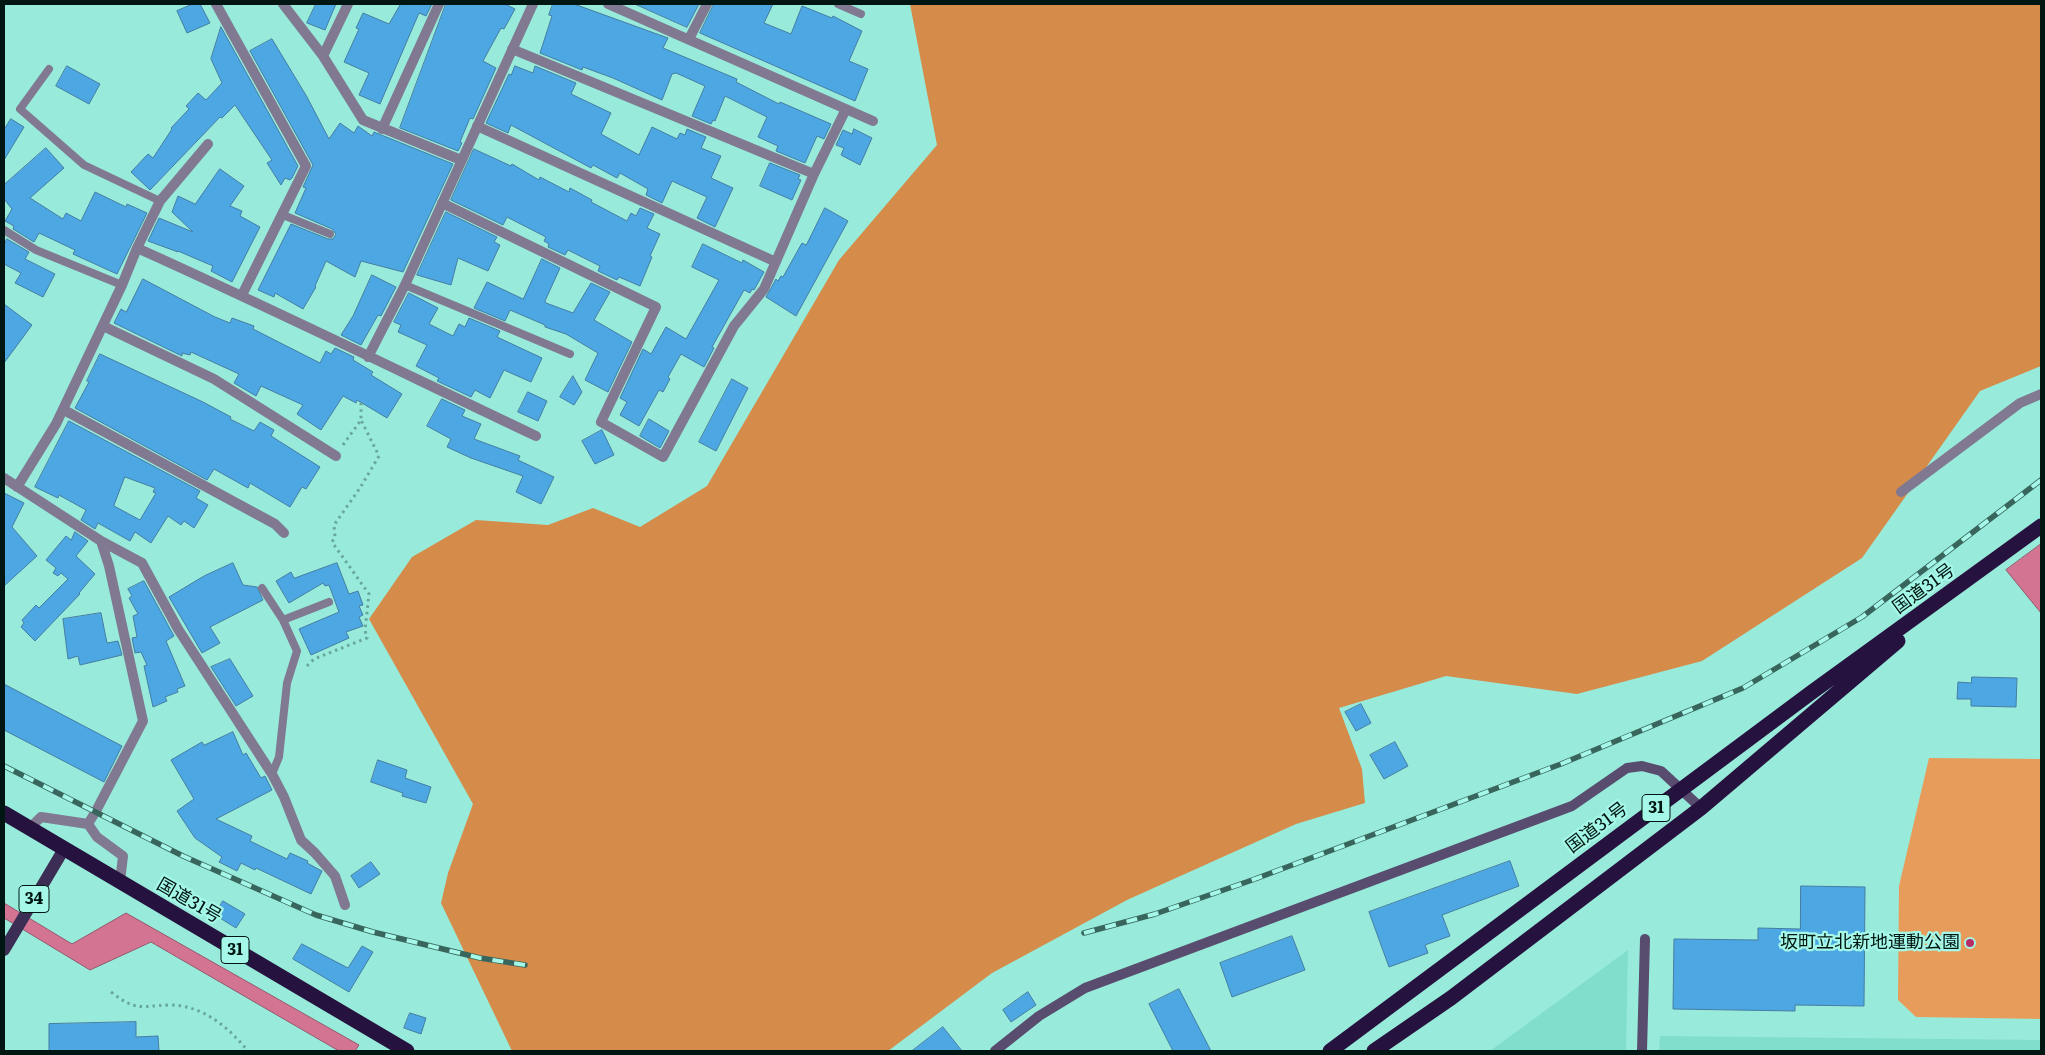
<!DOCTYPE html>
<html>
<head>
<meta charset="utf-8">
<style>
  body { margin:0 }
  #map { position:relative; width:2045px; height:1055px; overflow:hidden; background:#98ebda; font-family:Literata,serif }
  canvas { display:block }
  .frame { position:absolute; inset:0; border:5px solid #001612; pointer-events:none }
</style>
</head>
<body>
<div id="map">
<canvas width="2045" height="1055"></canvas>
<div class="frame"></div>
</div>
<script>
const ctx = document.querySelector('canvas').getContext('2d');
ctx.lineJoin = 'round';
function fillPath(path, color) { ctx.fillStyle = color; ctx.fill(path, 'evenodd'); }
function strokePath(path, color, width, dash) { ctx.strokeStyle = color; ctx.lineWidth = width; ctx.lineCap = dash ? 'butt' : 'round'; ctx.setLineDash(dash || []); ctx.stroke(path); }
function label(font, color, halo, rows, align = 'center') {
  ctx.font = font + ' Literata,"Noto Sans JP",serif'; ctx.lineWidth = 4.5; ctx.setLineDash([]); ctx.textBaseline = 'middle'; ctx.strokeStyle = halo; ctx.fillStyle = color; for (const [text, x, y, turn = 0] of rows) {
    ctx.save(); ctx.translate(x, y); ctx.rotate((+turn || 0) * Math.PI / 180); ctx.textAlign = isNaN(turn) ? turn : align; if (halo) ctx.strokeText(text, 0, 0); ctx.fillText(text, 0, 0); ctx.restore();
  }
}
fillPath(new Path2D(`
  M 1628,950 L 1626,1051 L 1490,1051 Z
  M 1660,1036 L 2041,1040 L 2041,1051 L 1659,1051 Z`), '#81decc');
fillPath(new Path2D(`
  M 1929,758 L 2041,759 L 2041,1019 L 1916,1017 L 1898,1000 L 1899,886 Z`), '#e79c5b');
fillPath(new Path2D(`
  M 910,4 L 2041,4 L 2041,366 L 1980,391 L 1862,558 L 1702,661 L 1577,694 L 1446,676 L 1339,708 L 1362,769 L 1365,803 L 1296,824 L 1127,900 L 992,973 L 888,1051 L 512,1051 L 441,903 L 448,873 L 473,804 L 369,619 L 412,557 L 476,520 L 548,525 L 593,508 L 640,527 L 707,486 L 839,260 L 937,145 Z`), '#d58b49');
const water = new Path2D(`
  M 2041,544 L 2041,613 L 2006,570 Z
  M 4,903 L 72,944 L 126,913 L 359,1045 L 355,1051 L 339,1051 L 151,942 L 90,970 L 4,918 Z`);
fillPath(water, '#d27492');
strokePath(water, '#93586c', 1);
const building = new Path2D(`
  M 193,4 L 200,4 L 210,23 L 187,33 L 177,11 Z
  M 316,4 L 336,4 L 325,30 L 307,23 Z
  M 398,4 L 432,4 L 426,16 L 419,13 L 380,104 L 359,95 L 369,73 L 344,62 L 359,29 L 356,28 L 363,13 L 389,24 L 400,5 Z
  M 446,4 L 505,4 L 515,9 L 504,29 L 501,28 L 483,61 L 496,68 L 473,119 L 470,118 L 460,142 L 462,143 L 458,151 L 400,128 Z
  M 553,4 L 574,4 L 668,38 L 663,48 L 737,79 L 736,82 L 779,104 L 780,102 L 831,124 L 824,139 L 817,136 L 805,163 L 776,151 L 778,146 L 758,137 L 767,117 L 725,96 L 715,121 L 713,120 L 711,124 L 692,116 L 705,86 L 676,73 L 672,74 L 662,100 L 613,78 L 583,67 L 582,70 L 540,53 L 552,16 L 549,15 Z
  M 635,4 L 699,4 L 687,27 Z
  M 714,4 L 773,4 L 764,23 L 791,34 L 802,6 L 832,18 L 833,16 L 862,31 L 849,61 L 868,69 L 855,101 L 700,33 Z
  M 221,27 L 298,166 L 292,178 L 290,180 L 285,178 L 281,185 L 267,163 L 272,160 L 235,105 L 222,118 L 220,117 L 150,190 L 131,172 L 148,154 L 153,158 L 172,129 L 171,128 L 189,109 L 186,106 L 198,93 L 206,100 L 222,83 L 211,59 Z
  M 272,39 L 307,97 L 329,139 L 340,123 L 354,133 L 358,126 L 372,136 L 374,132 L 453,164 L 403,272 L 361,261 L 355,277 L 326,261 L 315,286 L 316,287 L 303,309 L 275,293 L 274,297 L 258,290 L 291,224 L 328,239 L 333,239 L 336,234 L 332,229 L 295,213 L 306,188 L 303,187 L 313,165 L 250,51 Z
  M 67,66 L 100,84 L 89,104 L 56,86 Z
  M 515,66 L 533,73 L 535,66 L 576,83 L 571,94 L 611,113 L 601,134 L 639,155 L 652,127 L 677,139 L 680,133 L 685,135 L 687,129 L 706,137 L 701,148 L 721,156 L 711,178 L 733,188 L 715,227 L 697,218 L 707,197 L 672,181 L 662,203 L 646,195 L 648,189 L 620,173 L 617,178 L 593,165 L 591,168 L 511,125 L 508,133 L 486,123 L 509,74 L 511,75 Z
  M 11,119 L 24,127 L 4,160 L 4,130 Z
  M 854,129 L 872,138 L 860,165 L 841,155 L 844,148 L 836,145 L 843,130 L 852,134 Z
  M 46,148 L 64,168 L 30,198 L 63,219 L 66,213 L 81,221 L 95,192 L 126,207 L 127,204 L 147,213 L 117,274 L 73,254 L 75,250 L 39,233 L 34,242 L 13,229 L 14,226 L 5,221 L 12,209 L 4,199 L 4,185 Z
  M 474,149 L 511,166 L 512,164 L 539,180 L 540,177 L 569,192 L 570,188 L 592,200 L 591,202 L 627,221 L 631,213 L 636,216 L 640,208 L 654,214 L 647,228 L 660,234 L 650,256 L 652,257 L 640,286 L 619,277 L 617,280 L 598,271 L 600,266 L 568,250 L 565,255 L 548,247 L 549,244 L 544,241 L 546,237 L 507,217 L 503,225 L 451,200 Z
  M 770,163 L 800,175 L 798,179 L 801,180 L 792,200 L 760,186 Z
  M 220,169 L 244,186 L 230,206 L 242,211 L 240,216 L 260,227 L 232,282 L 211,271 L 213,266 L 178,251 L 178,252 L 148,241 L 159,218 L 193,232 L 172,212 L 178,196 L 195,204 Z
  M 825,208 L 848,221 L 796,316 L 766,297 L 776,279 L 778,281 L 781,276 L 783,277 L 802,243 L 806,245 Z
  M 446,212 L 497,237 L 494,242 L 500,245 L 488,271 L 458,258 L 451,285 L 417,275 Z
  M 7,239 L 29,252 L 25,259 L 55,274 L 43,297 L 15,283 L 21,273 L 4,264 L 4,246 Z
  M 703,244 L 742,263 L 743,260 L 764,272 L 754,290 L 752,289 L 750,293 L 744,290 L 712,347 L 714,348 L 704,367 L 681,354 L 668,377 L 670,379 L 663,392 L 659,390 L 639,426 L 620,415 L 627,402 L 620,398 L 643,349 L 651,354 L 666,327 L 686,339 L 719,280 L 692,267 Z
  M 542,259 L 560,268 L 545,301 L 546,303 L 573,313 L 591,283 L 610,292 L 594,320 L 632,342 L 608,392 L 585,380 L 598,353 L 566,334 L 545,327 L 545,325 L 510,310 L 505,321 L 474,308 L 487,282 L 523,299 Z
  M 372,275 L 396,287 L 381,316 L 378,315 L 361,345 L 341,335 L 353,316 Z
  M 143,279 L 215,317 L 230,323 L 232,318 L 254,326 L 253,329 L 320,363 L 326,351 L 331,354 L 335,348 L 354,357 L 353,360 L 373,372 L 371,375 L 402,394 L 387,418 L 357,400 L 356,403 L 343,396 L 321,430 L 297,414 L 303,405 L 261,386 L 256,396 L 234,383 L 239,374 L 191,352 L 190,355 L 182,353 L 182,356 L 114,323 L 121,309 L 126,312 Z
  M 409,293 L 438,308 L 429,324 L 453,336 L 459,324 L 465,327 L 469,318 L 500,331 L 497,337 L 542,358 L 531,382 L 504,370 L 490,398 L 475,390 L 471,397 L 437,381 L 439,378 L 416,366 L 427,345 L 398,332 L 401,325 L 394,322 Z
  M 4,304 L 32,325 L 4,363 Z
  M 100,354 L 203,402 L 231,417 L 230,419 L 254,431 L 260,422 L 274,430 L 271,436 L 320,467 L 306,489 L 302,487 L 290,507 L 250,483 L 248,488 L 214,469 L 207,480 L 75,408 L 89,382 L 87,381 Z
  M 573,376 L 582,392 L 574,405 L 560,397 Z
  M 732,379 L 748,388 L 716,451 L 699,442 Z
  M 528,392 L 547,401 L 538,421 L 518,412 Z
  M 442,399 L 465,410 L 462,416 L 481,424 L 474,439 L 520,456 L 518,460 L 554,477 L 541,504 L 516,492 L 523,476 L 471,458 L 447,447 L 451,439 L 427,426 Z
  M 649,419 L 669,431 L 660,448 L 640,436 Z
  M 69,421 L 200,491 L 196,498 L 208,505 L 194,528 L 184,521 L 181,525 L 168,516 L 151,543 L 135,532 L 130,541 L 98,523 L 95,529 L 81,520 L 86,510 L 59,495 L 58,498 L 35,487 ZM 125,477 L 155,488 L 153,492 L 156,493 L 140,520 L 114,506 Z
  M 602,430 L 614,455 L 595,464 L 582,441 Z
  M 4,493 L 24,503 L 12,527 L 37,556 L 4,586 Z
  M 75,532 L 88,541 L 76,556 L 95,574 L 79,593 L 80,594 L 35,641 L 21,627 L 24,623 L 22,620 L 36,605 L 39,608 L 68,579 L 61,573 L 58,576 L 53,573 L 56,568 L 46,560 L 66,536 L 71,540 Z
  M 233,563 L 243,585 L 257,587 L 263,600 L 210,627 L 220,643 L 202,653 L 169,597 L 204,576 Z
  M 337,563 L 349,594 L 358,591 L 363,605 L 359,606 L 363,615 L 359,617 L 363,626 L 346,632 L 349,638 L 311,655 L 299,629 L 339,612 L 329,585 L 325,586 L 323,583 L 289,603 L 276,581 L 291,572 L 294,578 Z
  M 144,581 L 174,636 L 166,641 L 185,686 L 177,689 L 178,692 L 165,697 L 167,701 L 153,707 L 144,666 L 147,665 L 141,652 L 135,653 L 132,638 L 137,637 L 133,616 L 138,614 L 129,598 L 132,596 L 128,589 Z
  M 101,613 L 107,643 L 118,641 L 122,655 L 80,665 L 78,656 L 68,659 L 63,619 Z
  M 230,659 L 253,696 L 236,706 L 211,667 Z
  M 1972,677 L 2017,678 L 2016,707 L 1971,706 L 1971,699 L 1957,699 L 1958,682 L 1971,683 Z
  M 4,684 L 122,746 L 104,782 L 4,730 Z
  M 1361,704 L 1371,723 L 1356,731 L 1345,712 Z
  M 233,732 L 243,755 L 246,753 L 261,778 L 265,776 L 272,790 L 216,819 L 252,836 L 250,841 L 287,859 L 290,853 L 308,861 L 307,863 L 320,870 L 322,871 L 311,894 L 256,868 L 255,870 L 241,863 L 237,871 L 219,862 L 222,857 L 195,838 L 177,811 L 194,799 L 171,760 L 202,742 L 204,745 Z
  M 1395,742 L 1408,766 L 1384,779 L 1370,755 Z
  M 378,760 L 407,770 L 405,778 L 431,787 L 426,803 L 402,796 L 403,793 L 371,782 Z
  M 1510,861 L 1519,886 L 1442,915 L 1450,936 L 1425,945 L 1428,953 L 1389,967 L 1369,912 Z
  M 371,862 L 380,874 L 359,888 L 351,876 Z
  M 1801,886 L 1865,887 L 1864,1006 L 1795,1005 L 1795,1011 L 1673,1009 L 1674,939 L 1758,940 L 1758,928 L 1800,929 Z
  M 223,901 L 245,914 L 236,928 L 215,915 Z
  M 1292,936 L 1305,970 L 1232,997 L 1220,963 Z
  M 302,944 L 348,968 L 362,946 L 373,952 L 349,992 L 293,959 Z
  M 1179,989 L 1211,1051 L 1173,1051 L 1149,1004 Z
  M 1028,992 L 1036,1005 L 1011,1022 L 1003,1010 Z
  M 410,1013 L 426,1018 L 421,1034 L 404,1028 Z
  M 136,1022 L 136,1037 L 158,1036 L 159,1051 L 49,1051 L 49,1024 Z
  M 943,1027 L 962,1051 L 912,1051 Z`);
fillPath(building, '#4ca7e2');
strokePath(building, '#457da3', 1);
strokePath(new Path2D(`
  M 343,445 L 361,420 L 361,402
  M 307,666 L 314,659 L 367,638 L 365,630 L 369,594 L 332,542 L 335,537 L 334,525 L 360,488 L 379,456 L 361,420
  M 111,992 C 137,1012 140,1006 169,1005 C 203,1005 228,1027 248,1051`), '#68a79a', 3, [2.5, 4]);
strokePath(new Path2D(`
  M 838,4 L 861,14
  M 49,69 L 20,109 L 84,165 L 160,201
  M 283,215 L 330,234
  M 4,230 L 36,250 L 122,285
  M 405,285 L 570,354
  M 262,588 L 283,620 L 297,651 L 287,683 L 279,757 L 272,774
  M 283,620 L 329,602`), '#817991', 8);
strokePath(new Path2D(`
  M 216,4 L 306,166 L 242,295
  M 283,4 L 323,56 L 363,120 L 461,160
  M 608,4 L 873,121
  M 689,39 L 707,4
  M 512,49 L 814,174
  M 323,56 L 348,4
  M 477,126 L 776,262
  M 382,129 L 439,4
  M 442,203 L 656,307 L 601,422 L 663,457 L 734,326 L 764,289 L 814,174 L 846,109
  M 137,248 C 271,308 403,373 536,436
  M 103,326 L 214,379 L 336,456
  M 368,357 L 405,285 L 533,4
  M 64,410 L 275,524 L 284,533
  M 4,478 L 101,541 L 109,566 L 143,721 L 96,811 L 88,824
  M 17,487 L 56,424 L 122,285 L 137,248 L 160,201 L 208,144
  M 1901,492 L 2020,403 L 2041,394
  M 101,541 L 142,563 L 178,629 L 272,774 L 284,797 L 301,840 L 315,853 L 335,876 L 345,905
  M 30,828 L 41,817 L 88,824 L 97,837 L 123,856 L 120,882`), '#817991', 10);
strokePath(new Path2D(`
  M 995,1051 L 1039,1016 L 1085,988 L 1572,806 L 1627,768 L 1642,766 L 1661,771 L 1701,808
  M 1642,1051 L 1645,939`), '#584c6f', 10);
strokePath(new Path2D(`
  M 4,950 L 64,849`), '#3c2d55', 12);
strokePath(new Path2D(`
  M 4,813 L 407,1051
  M 1330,1051 L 1812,692 L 2041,526
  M 1374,1051 L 1451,998 L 1701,808 L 1898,641`), '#26123f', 15);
const rail = new Path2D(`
  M 4,766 L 183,856 L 316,915 L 373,932 L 480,958 L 525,965
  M 1084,933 L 1155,914 L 1255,879 L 1561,764 L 1743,688 L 1862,617 L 2041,480`);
strokePath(rail, '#38655c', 5.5);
strokePath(rail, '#a5f8e7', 4, [11]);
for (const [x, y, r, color] of [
  [1970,943,5,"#b62b66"]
]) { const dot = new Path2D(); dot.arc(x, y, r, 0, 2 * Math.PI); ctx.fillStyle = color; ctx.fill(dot); strokePath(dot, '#a5f8e7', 2); }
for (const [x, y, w] of [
  [1656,808,28],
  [34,899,30],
  [235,950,28]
]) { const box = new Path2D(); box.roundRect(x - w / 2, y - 13.5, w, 27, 4); ctx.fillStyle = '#a5f8e7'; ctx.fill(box); strokePath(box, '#001612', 1); }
label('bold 16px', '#001612', null, [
  ["31",1656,808],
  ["34",34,899],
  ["31",235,950]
]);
label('18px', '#001612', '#a5f8e7', [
  ["国道31号",1924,589,-36],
  ["国道31号",1597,828,-37],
  ["国道31号",189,901,30]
]);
label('18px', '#001612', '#a5f8e7', [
  ["坂町立北新地運動公園",1960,943]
], 'right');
</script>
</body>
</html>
